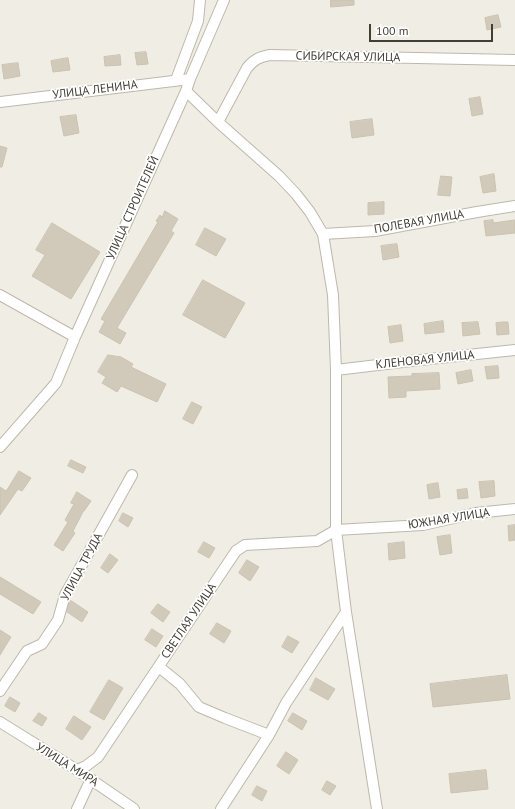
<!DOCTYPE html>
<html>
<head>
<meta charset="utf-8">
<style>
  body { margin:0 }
  #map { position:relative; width:515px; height:809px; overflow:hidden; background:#f0eee4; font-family:"PT Sans",sans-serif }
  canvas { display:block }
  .scale { position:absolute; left:369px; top:24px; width:124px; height:18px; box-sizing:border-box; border:2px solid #423e35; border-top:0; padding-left:5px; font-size:12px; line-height:14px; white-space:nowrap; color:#423e35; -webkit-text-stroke:3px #fff; paint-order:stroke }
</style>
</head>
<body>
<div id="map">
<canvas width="515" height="809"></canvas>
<div class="scale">100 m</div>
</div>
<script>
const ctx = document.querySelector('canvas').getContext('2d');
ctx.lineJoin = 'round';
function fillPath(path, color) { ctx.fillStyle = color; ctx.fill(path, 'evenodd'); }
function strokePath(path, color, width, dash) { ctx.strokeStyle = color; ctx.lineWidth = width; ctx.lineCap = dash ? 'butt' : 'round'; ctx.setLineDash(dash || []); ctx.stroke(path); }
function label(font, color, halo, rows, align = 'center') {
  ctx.font = font + ' "PT Sans",sans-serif'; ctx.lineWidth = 3.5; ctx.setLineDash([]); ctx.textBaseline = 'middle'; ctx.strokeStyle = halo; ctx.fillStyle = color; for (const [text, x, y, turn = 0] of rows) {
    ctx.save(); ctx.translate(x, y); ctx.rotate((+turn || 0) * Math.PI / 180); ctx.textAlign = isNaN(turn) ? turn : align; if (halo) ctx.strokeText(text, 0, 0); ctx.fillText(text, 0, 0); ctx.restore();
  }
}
const building = new Path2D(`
  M 331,0 L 354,0 L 354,5 L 331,7 Z
  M 498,15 L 501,27 L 487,30 L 485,18 Z
  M 146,52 L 148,64 L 137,65 L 135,53 Z
  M 120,55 L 121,65 L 105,66 L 104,57 Z
  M 68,58 L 70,70 L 53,72 L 51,61 Z
  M 18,63 L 20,76 L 4,79 L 2,65 Z
  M 480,97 L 483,114 L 472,116 L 469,99 Z
  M 76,115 L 79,133 L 64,136 L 60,117 Z
  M 372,119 L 374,135 L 352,138 L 350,122 Z
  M 0,146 L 7,148 L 2,167 L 0,167 Z
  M 494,174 L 496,191 L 483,193 L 480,177 Z
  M 441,176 L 452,177 L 450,196 L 438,195 Z
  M 384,202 L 384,214 L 368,215 L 368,203 Z
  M 165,211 L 178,219 L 171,231 L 174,233 L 117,328 L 126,333 L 120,344 L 99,332 L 105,321 L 101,319 L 158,222 L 156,221 L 160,215 L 162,217 Z
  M 493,220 L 493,223 L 515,220 L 515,233 L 486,236 L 484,221 Z
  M 52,223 L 100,252 L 71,299 L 32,276 L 45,255 L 36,250 Z
  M 205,228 L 226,239 L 216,256 L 196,245 Z
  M 397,244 L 399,257 L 383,260 L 381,246 Z
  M 203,280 L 245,303 L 225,338 L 183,315 Z
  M 443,321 L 444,332 L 425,334 L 424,324 Z
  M 478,322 L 480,334 L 463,336 L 462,323 Z
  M 503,322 L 508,322 L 509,334 L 497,335 L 496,323 Z
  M 401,325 L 403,341 L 390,343 L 388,327 Z
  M 108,355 L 121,357 L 133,364 L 131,367 L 166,384 L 157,402 L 121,386 L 117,392 L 102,383 L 106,377 L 98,372 Z
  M 498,366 L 499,378 L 487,379 L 485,367 Z
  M 471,370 L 473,381 L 458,384 L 456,373 Z
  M 439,373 L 440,389 L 406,391 L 406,397 L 389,398 L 388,377 L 412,376 L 412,374 Z
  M 192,402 L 202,407 L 193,424 L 183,419 Z
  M 71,460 L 86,467 L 83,473 L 68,466 Z
  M 19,471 L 31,478 L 22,491 L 18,489 L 0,515 L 0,487 L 6,491 Z
  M 494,481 L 495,496 L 481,498 L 479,482 Z
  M 438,483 L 440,497 L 429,499 L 427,485 Z
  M 467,489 L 468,498 L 458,499 L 457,490 Z
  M 77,492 L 91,501 L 84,511 L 84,510 L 73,531 L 75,533 L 63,551 L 54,545 L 68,522 L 65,520 L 74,504 L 71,503 Z
  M 123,513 L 133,518 L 128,527 L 119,521 Z
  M 515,525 L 515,540 L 509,541 L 508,526 Z
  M 450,535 L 452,553 L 440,555 L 437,537 Z
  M 204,542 L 215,548 L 209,558 L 198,552 Z
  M 404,542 L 405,558 L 389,560 L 388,544 Z
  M 110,554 L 118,560 L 108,573 L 101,568 Z
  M 247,560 L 259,567 L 250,581 L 239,573 Z
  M 0,577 L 41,602 L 33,614 L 0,594 Z
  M 70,600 L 88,612 L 82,622 L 67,612 Z
  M 158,604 L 170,612 L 163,622 L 151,613 Z
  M 217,623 L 231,631 L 224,643 L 210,634 Z
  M 152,629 L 163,636 L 156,647 L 145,640 Z
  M 0,630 L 11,637 L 0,655 Z
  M 288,636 L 299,642 L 292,653 L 282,647 Z
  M 507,675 L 510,699 L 433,707 L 430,684 Z
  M 316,678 L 335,689 L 328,700 L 310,690 Z
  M 109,680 L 123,688 L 104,720 L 90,712 Z
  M 10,697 L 20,703 L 15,712 L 5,706 Z
  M 39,713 L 47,718 L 42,726 L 33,721 Z
  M 293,713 L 307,721 L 302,730 L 288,721 Z
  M 74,716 L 91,727 L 82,740 L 66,729 Z
  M 286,752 L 298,760 L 289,774 L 277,766 Z
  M 486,770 L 488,789 L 451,793 L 449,774 Z
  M 327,781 L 336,786 L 330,795 L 322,790 Z
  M 257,786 L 267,791 L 262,801 L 252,795 Z`);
fillPath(building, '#d1cabb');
strokePath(building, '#cbc2af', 1);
const minor = new Path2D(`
  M 176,80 L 198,21 L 200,0
  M 186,91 L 218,122 L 279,176 L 296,194 L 310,212 L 323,234 L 333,295 L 336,370 L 336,530 L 346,612 L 377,809
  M 0,102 L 190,79
  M 218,122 L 247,68 C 254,59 260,57 270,55 L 515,60
  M 323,234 L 375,231 L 477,212 L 515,206
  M 0,295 L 75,337
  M 336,370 L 411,361 L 515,350
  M 0,447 L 56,383 L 75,337 L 186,91 L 190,79 L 224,0
  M 159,667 L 180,684 L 199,707 L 225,718 L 269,735 L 286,703 L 346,612
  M 0,691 L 27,651 L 42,644 L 58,620 L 65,595 L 132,475
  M 0,722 L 77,770 L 134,809
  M 77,770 L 86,766 L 98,757 L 236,551 L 245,545 L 317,541 L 336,530 L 423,525 L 476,513 L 515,509
  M 77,809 L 91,779
  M 221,809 L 269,735`);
strokePath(minor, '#beb8ab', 12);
strokePath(minor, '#fff', 10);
label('12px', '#423e35', '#fff', [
  ["СИБИРСКАЯ УЛИЦА",348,57,1],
  ["УЛИЦА ЛЕНИНА",95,90,-7],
  ["УЛИЦА СТРОИТЕЛЕЙ",133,208,-66],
  ["ПОЛЕВАЯ УЛИЦА",419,222,-10],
  ["КЛЕНОВАЯ УЛИЦА",425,360,-6],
  ["ЮЖНАЯ УЛИЦА",449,519,-9],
  ["УЛИЦА ТРУДА",82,567,-62],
  ["СВЕТЛАЯ УЛИЦА",189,621,-56],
  ["УЛИЦА МИРА",67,765,32]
]);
</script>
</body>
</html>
